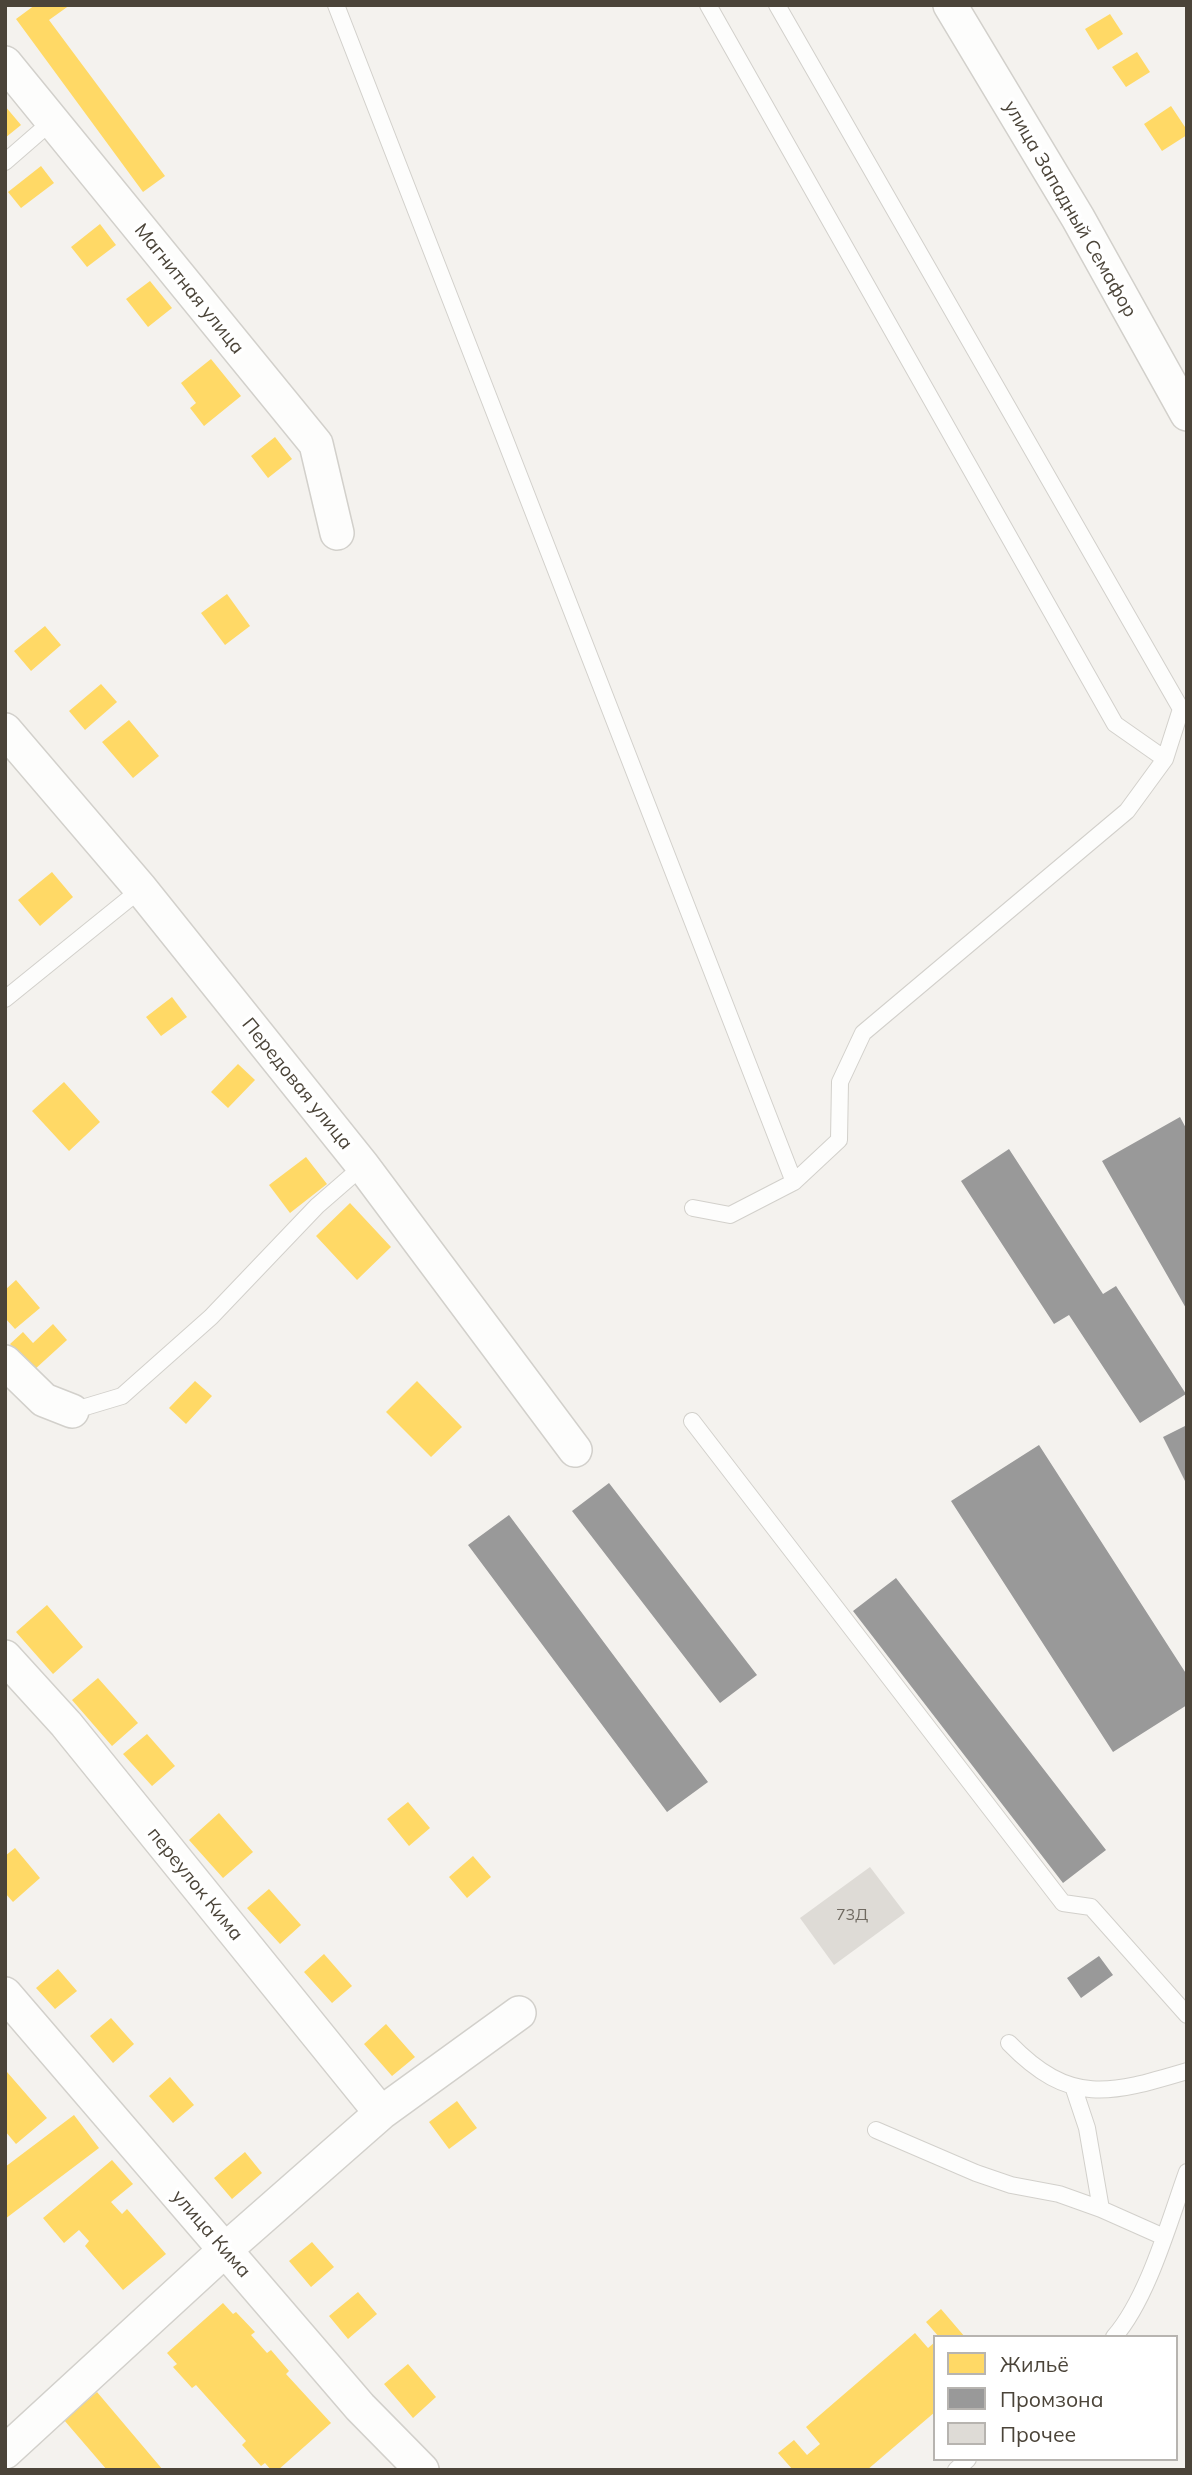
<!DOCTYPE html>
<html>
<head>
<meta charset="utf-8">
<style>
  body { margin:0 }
  #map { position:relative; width:1192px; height:2475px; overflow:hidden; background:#f4f2ee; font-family:Mulish,sans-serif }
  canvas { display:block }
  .frame { position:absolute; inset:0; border:7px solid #4b4439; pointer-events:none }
  .legend { position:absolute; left:933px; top:2335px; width:245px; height:126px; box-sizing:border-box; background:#fff; border:2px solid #b7b4b0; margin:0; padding:9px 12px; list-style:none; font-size:21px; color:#4b4439 }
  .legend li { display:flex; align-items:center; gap:14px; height:35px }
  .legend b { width:35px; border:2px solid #b7b4b0 }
</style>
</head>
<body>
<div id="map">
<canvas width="1192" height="2475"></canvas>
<div class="frame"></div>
<ul class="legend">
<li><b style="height:19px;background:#ffd966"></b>Жильё</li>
<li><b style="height:19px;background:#999"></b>Промзона</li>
<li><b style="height:19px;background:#dedbd6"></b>Прочее</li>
</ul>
</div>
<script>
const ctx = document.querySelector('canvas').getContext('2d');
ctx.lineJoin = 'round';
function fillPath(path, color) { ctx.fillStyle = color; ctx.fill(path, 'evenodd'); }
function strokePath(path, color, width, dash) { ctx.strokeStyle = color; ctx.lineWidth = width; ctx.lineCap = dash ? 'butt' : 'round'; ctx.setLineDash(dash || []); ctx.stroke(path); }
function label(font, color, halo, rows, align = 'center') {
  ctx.font = font + ' Mulish,sans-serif'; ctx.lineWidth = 7; ctx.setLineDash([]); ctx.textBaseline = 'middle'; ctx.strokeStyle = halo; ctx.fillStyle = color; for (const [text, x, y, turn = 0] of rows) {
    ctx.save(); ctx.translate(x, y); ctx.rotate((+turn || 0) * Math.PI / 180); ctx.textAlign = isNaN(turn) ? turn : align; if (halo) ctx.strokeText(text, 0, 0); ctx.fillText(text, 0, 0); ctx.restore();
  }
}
fillPath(new Path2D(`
  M 35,5 L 70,5 L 49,20 L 165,176 L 143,192 L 16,19 Z
  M 1110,14 L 1123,34 L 1098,50 L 1085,29 Z
  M 1137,52 L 1150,72 L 1126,87 L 1112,67 Z
  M 5,106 L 21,125 L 5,138 Z
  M 1171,106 L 1187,130 L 1187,135 L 1162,151 L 1144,124 Z
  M 41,166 L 54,183 L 21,208 L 8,192 Z
  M 100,224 L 116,245 L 87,267 L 71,247 Z
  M 150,281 L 172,308 L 148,327 L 126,299 Z
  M 211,359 L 241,396 L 204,426 L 190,408 L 196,403 L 181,383 Z
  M 275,437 L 292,459 L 268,478 L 251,456 Z
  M 227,594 L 250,626 L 225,645 L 201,613 Z
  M 45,626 L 61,645 L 31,671 L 14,651 Z
  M 101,684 L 117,702 L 85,730 L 69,711 Z
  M 129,720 L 159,756 L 133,778 L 102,742 Z
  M 52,872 L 73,897 L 40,926 L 18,900 Z
  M 172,997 L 187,1017 L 161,1036 L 146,1017 Z
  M 238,1064 L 255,1080 L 228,1108 L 211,1092 Z
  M 64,1082 L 100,1122 L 69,1151 L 32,1111 Z
  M 306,1157 L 327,1184 L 290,1213 L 269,1185 Z
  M 350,1203 L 391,1247 L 357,1280 L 316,1236 Z
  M 16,1280 L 40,1308 L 15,1329 L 5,1318 L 5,1290 Z
  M 53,1324 L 67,1340 L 34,1370 L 10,1344 L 23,1332 L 33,1343 Z
  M 195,1381 L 212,1396 L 186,1424 L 169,1408 Z
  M 417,1381 L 462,1427 L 431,1457 L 386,1412 Z
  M 47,1605 L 83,1647 L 53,1674 L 16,1632 Z
  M 98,1678 L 138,1723 L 112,1746 L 72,1700 Z
  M 147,1734 L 175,1766 L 152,1786 L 123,1754 Z
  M 408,1802 L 430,1828 L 409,1846 L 387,1819 Z
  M 219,1813 L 253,1852 L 223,1878 L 189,1840 Z
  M 15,1848 L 40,1878 L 13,1902 L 5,1893 L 5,1856 Z
  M 473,1856 L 491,1877 L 467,1898 L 449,1877 Z
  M 269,1889 L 301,1925 L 280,1944 L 247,1908 Z
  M 324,1954 L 352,1986 L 332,2003 L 304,1972 Z
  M 58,1969 L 77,1991 L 55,2009 L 36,1988 Z
  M 111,2018 L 134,2044 L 113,2063 L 90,2036 Z
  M 386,2024 L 415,2057 L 392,2076 L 364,2044 Z
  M 7,2072 L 47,2118 L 16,2144 L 5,2131 L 5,2074 Z
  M 170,2077 L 194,2105 L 173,2123 L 149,2096 Z
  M 457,2101 L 477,2128 L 449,2149 L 429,2122 Z
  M 74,2115 L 99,2148 L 5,2219 L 5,2167 Z
  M 245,2152 L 262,2173 L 232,2199 L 214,2178 Z
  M 112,2160 L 133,2184 L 111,2202 L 122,2214 L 127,2209 L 166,2254 L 123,2290 L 85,2246 L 89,2241 L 79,2230 L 64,2243 L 43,2218 Z
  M 312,2242 L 334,2267 L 311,2287 L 289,2261 Z
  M 358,2292 L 377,2314 L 348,2339 L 329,2316 Z
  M 223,2303 L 233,2314 L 236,2312 L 255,2332 L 251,2335 L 267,2353 L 271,2350 L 289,2371 L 286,2374 L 331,2423 L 278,2470 L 271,2470 L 265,2463 L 261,2466 L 242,2445 L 246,2441 L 196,2385 L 192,2388 L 173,2367 L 177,2364 L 167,2353 Z
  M 941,2309 L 965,2337 L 939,2337 L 926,2322 Z
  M 915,2333 L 928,2348 L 935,2342 L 935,2412 L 867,2470 L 793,2470 L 778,2453 L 794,2440 L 807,2455 L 820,2444 L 806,2427 Z
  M 408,2364 L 436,2397 L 413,2418 L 384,2384 Z
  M 97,2392 L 163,2470 L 107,2470 L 64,2420 Z`), '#ffd966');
fillPath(new Path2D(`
  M 1180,1117 L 1187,1130 L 1187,1310 L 1102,1161 Z
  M 1009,1149 L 1103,1294 L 1116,1286 L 1186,1394 L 1140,1423 L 1069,1315 L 1054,1324 L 961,1181 Z
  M 1187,1425 L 1187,1485 L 1163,1437 Z
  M 1039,1445 L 1187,1675 L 1187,1705 L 1113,1752 L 951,1501 Z
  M 609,1483 L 757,1675 L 720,1703 L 572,1511 Z
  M 509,1515 L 708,1782 L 667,1812 L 468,1545 Z
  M 896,1578 L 1106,1850 L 1063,1883 L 853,1611 Z
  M 1099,1956 L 1113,1975 L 1081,1998 L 1067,1978 Z`), '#999');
fillPath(new Path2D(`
  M 870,1867 L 905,1913 L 834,1965 L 800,1918 Z`), '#dedbd6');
const service = new Path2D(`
  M 336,5 L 794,1182
  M 708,5 L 1115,724 L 1165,759
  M 5,162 L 51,122
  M 5,999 L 141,889
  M 693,1208 L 730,1215 L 794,1182 L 839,1140 L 840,1082 L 863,1033 L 1127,811 L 1165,759 L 1181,709 L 777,5
  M 72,1411 L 122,1396 L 211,1317 L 317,1206 L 363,1166
  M 692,1421 L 1063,1903 L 1091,1907 L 1187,2015
  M 1009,2043 C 1070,2106 1110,2094 1187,2071
  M 1073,2086 L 1087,2128 L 1101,2209
  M 876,2130 L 976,2173 L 1011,2185 L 1059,2194 L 1101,2209 L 1164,2237
  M 1114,2337 C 1148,2298 1169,2222 1187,2172
  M 956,2470 L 968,2459`);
const minor = new Path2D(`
  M 950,5 L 1078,218 L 1187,414
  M 5,63 L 316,444 L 337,533
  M 5,730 L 141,889 L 363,1166 L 575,1450
  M 5,1362 L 44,1400 L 72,1411
  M 5,1657 L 66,1724 L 381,2113
  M 5,1994 L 360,2407 L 422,2470
  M 5,2452 L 225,2250 L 381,2113 L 519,2013`);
strokePath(service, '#d2d0cb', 18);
strokePath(minor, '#d2d0cb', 36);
strokePath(service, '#fdfdfc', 16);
strokePath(minor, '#fdfdfc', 33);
label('16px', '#706a61', null, [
  ["73Д",852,1915]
]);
label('19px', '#4b4439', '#fff', [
  ["улица Западный Семафор",1070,209,60],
  ["Магнитная улица",189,289,51],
  ["Передовая улица",297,1084,51],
  ["переулок Кима",195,1884,51],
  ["улица Кима",211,2234,49]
]);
</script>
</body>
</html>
